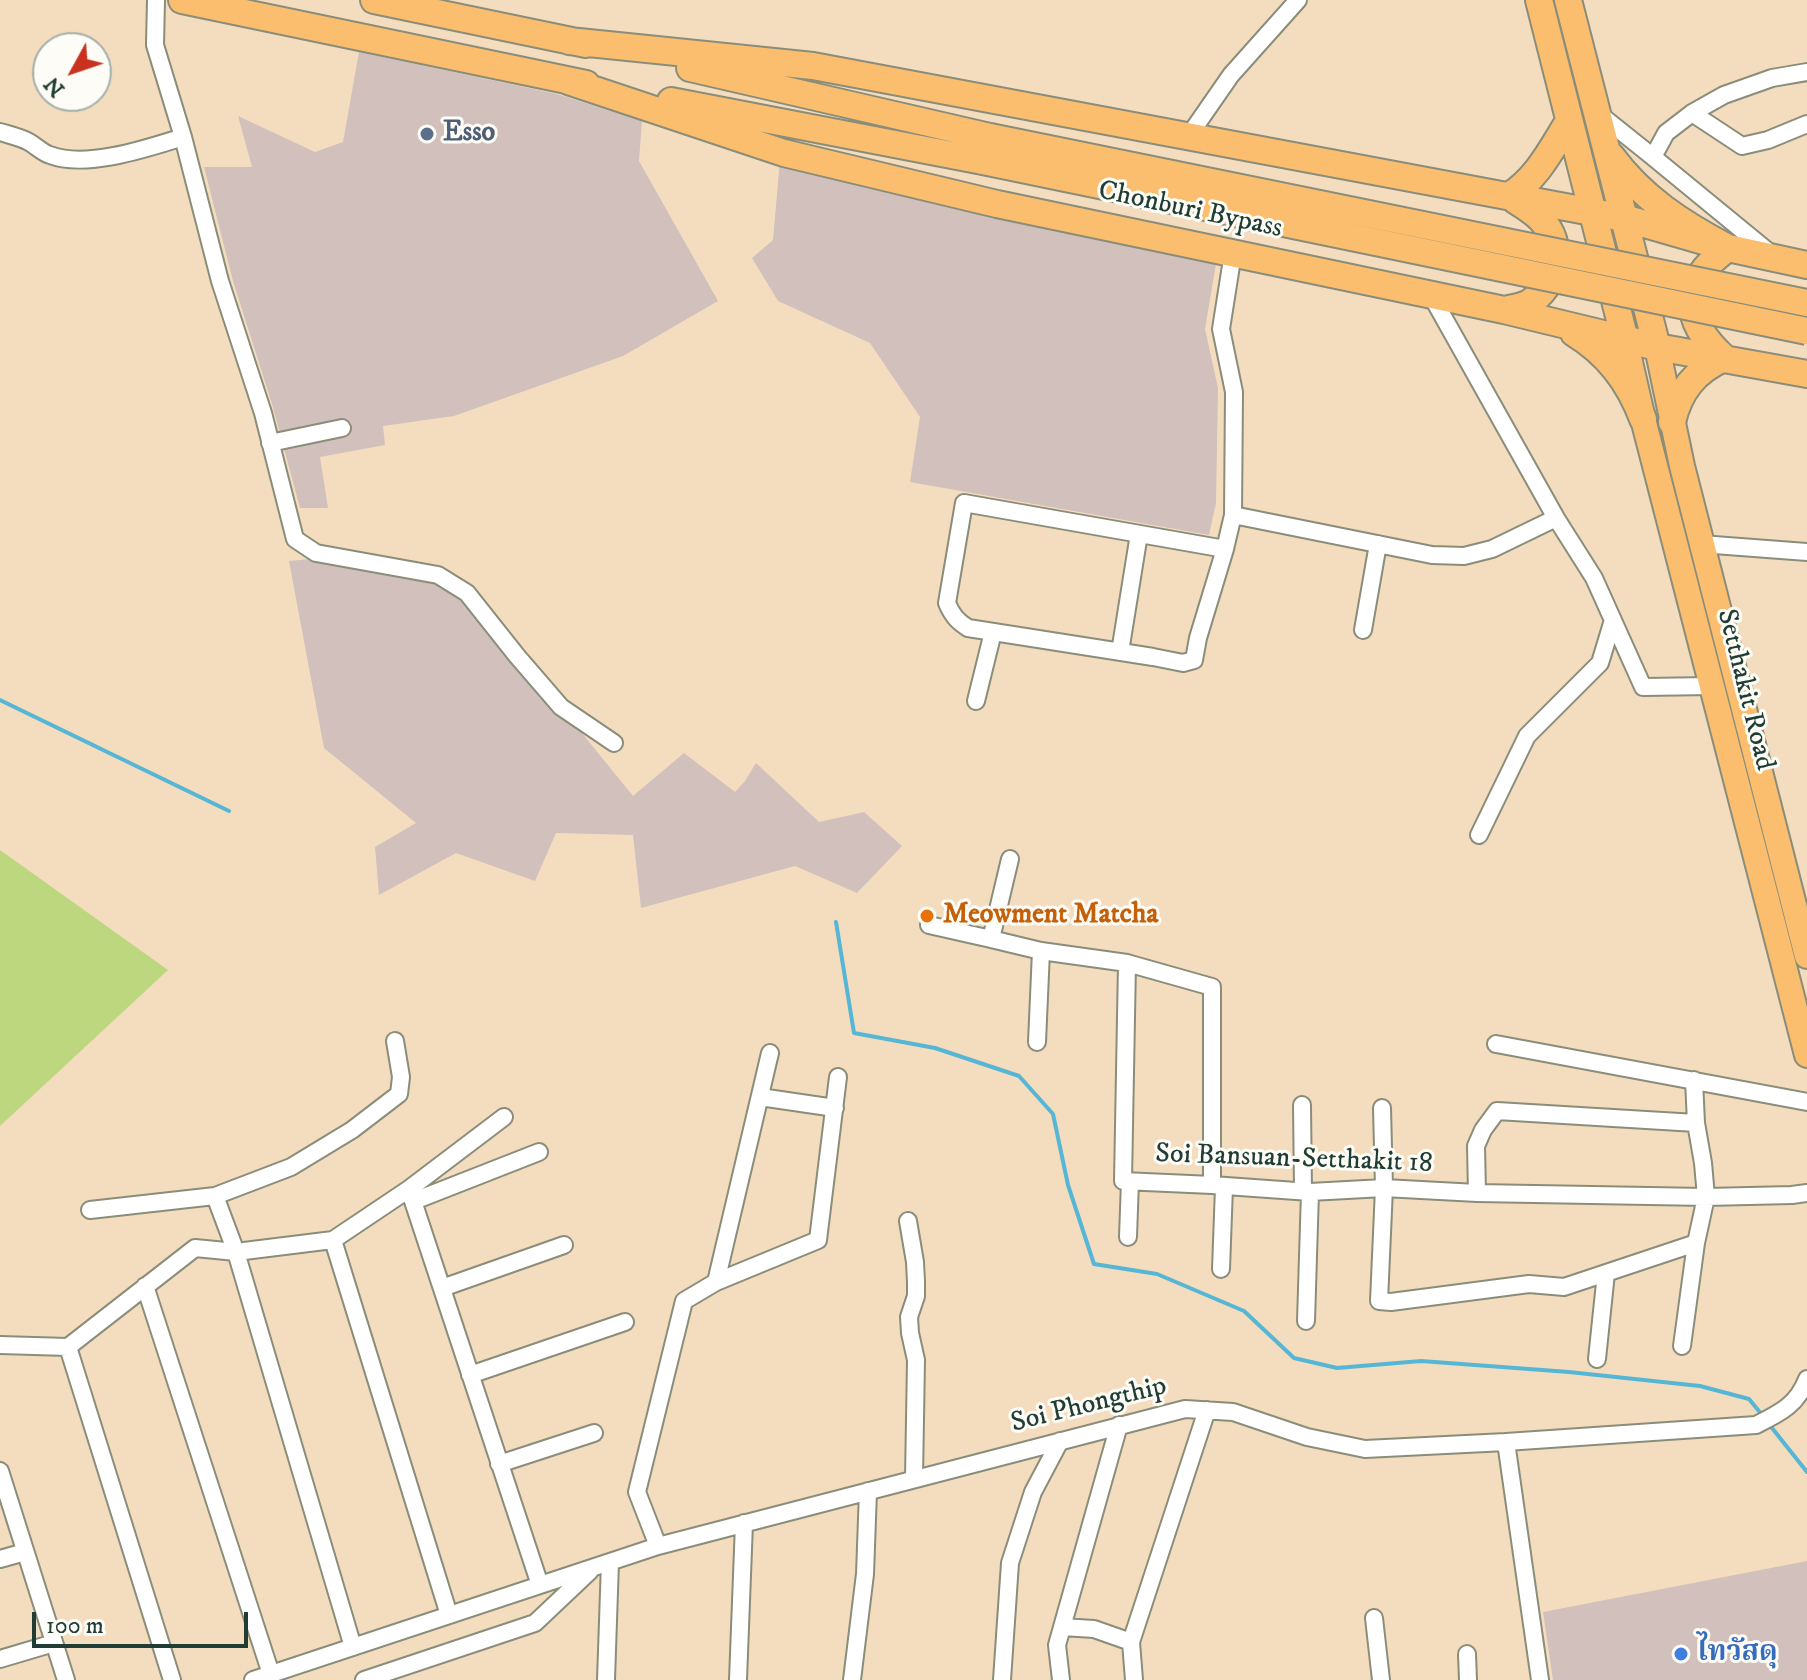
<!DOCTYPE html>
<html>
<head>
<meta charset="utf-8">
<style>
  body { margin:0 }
  #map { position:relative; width:1807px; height:1680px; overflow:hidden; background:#f4ddbf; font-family:"IM FELL DW Pica",serif }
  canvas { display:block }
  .north { position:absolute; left:32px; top:32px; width:80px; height:80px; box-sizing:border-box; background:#fdfcf7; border:2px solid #a4b0a9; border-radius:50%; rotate:230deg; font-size:22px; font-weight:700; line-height:32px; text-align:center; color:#1f3d34 }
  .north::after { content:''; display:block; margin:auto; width:28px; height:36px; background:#c8321e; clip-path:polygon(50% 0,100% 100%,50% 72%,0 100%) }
  .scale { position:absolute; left:32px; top:1612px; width:216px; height:36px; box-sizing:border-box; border:4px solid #1f3d34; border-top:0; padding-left:10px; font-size:24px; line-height:28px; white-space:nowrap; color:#1f3d34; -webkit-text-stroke:6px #fdfcf7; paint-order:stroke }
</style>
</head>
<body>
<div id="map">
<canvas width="1807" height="1680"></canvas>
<div class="north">N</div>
<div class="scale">100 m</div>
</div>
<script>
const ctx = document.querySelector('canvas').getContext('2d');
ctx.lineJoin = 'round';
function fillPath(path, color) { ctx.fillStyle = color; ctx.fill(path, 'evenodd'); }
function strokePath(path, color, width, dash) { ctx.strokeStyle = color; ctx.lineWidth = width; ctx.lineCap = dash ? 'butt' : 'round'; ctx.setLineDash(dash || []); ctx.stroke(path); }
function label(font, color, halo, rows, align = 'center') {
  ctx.font = font + ' "IM FELL DW Pica","Noto Serif Thai",serif'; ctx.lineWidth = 6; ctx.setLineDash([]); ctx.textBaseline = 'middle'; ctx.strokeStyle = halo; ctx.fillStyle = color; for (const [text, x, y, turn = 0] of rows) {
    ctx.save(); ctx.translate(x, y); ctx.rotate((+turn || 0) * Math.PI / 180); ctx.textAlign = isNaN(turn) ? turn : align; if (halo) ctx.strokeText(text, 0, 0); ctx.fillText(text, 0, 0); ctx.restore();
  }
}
fillPath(new Path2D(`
  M 359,52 L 557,94 L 642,121 L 639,161 L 718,301 L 623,356 L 454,416 L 383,426 L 385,445 L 320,457 L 328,508 L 300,508 L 272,404 L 233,281 L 204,167 L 252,167 L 238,116 L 315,152 L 343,142 Z
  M 780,159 L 1217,258 L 1205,329 L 1218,388 L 1216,503 L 1209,535 L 910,482 L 920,417 L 870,343 L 778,301 L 752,258 L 773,240 Z
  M 311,559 L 431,580 L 459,598 L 508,660 L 552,710 L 577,727 L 633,796 L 684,753 L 735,792 L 745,781 L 756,763 L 819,822 L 864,812 L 902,846 L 857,893 L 795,866 L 641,908 L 633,835 L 556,833 L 535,881 L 456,853 L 379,895 L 375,847 L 416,823 L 324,748 L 289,561 Z
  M 1807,1561 L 1807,1680 L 1553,1680 L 1543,1612 Z`), '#d1c0bc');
fillPath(new Path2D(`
  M 0,850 L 168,970 L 0,1126 Z`), '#bcd77d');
strokePath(new Path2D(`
  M 0,700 L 229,811
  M 836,922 L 854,1033 L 935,1048 L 1019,1076 L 1053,1114 L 1068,1185 L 1094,1264 L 1157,1274 L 1244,1311 L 1294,1358 L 1337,1368 L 1421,1361 L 1569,1372 L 1700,1386 L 1749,1399 L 1763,1416
  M 1768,1423 L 1807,1472`), '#56b6d5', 4);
const minor = new Path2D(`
  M 156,0 L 155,45 L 183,137 L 220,281 L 263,413 L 295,539 L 316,553 L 438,575 L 467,593 L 517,656 L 561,707 L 614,743
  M 1598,113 L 1653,157
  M 1692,113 L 1742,146 L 1768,140 L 1807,124
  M 0,132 C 10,135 20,137 29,142 C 36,146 43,153 50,155 C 86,169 148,148 183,137
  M 1188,137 L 1231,75 L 1298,0
  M 1770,253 L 1653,157 L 1666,133 L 1692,113 L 1724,95 L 1772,78 L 1807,72
  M 1431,295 L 1556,518 L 1594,578 L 1643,687 L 1712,686
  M 270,443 L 342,428
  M 1233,515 L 1432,555 L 1464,556 L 1492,549 L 1556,518
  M 1701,544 L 1807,552
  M 1225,549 L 964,503 L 947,603 C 952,615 957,621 968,628 L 1153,657 L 1183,663 L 1194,660 L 1198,638 L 1225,549 L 1233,515 L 1234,392 L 1221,329 L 1233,253
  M 1363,630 L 1378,544
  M 1120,652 L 1139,534
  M 976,701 L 993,632
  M 1479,835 L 1527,736 L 1600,663 L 1613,620
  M 1010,859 L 991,939 L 1041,951 L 1127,963 L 1123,1181 L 1212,1185 L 1310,1192 L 1384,1188 L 1477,1193 L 1706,1197 L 1792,1195 L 1807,1193
  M 929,925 L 991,939
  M 1127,963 L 1212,987 L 1212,1185
  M 1037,1042 L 1041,951
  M 1496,1044 L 1807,1102
  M 1694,1080 L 1696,1123
  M 760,1097 L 835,1108
  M 1302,1105 L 1303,1191
  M 1382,1108 L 1384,1188 L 1379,1301 L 1391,1302 L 1529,1284 L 1564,1287 L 1696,1243 L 1706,1197 L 1703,1163 L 1696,1123 L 1497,1111 L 1483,1130 L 1476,1146 L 1477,1193
  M 409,1189 L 540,1585
  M 215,1196 L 236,1252 L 353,1647
  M 414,1201 L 539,1152
  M 90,1210 L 215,1196 L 291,1167 L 352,1130 L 399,1094 L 401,1077 L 395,1041
  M 908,1221 L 915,1262 L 916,1282 L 916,1296 L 909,1317 L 910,1333 L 916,1360 L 914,1478
  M 1128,1237 L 1130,1181
  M 333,1240 L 449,1615
  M 1221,1269 L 1224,1187
  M 716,1282 L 770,1053
  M 145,1286 L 271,1674
  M 442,1288 L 564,1245
  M 1306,1321 L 1310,1192
  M 0,1345 L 68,1347 L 195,1248 L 236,1252 L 333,1240 L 409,1189 L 504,1117
  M 1682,1346 L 1696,1243
  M 68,1347 L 172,1680
  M 1597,1359 L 1606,1273
  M 470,1375 L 625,1322
  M 1506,1442 L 1540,1680
  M 499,1464 L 594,1433
  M 0,1471 L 66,1680
  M 658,1546 L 637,1492 L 684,1301 L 716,1282 L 818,1240 L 838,1077
  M 0,1559 L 25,1552
  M 1374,1618 L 1381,1680
  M 1062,1627 L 1094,1629 L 1131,1642
  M 1467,1654 L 1468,1680
  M 0,1659 L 54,1643
  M 253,1680 L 658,1546 L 1185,1409 L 1233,1412 L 1307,1437 L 1365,1449 L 1506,1442 L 1756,1425 C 1780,1413 1797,1405 1807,1379
  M 364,1680 L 535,1623 L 590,1571
  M 606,1680 L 610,1562
  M 738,1680 L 744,1523
  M 852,1680 L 865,1574 L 868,1491
  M 1002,1680 L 1010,1563 L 1033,1492 L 1060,1441
  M 1061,1680 L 1057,1645 L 1119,1425
  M 1134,1680 L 1131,1642 L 1207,1410`);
const primary = new Path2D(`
  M 1625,340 L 1643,419 L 1807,1055
  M 1657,347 L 1682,466 L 1807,956`);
const trunk = new Path2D(`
  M 182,0 L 586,84
  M 374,0 L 586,44
  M 1539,0 L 1625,340
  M 1568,0 L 1657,347
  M 569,41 L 813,66 L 1624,218 L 1728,248 L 1807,265
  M 690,68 L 990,137
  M 568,81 L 784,153 L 997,204 L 1504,310 L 1657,347 L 1807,374
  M 671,101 L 983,161
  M 1611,156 C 1642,198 1682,224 1728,248 C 1680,282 1682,320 1724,358
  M 1509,196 C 1537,179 1552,148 1569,121
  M 1504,310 C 1512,308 1522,307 1529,303 C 1555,287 1565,250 1545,224 C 1538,214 1526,207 1515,200
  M 1574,333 C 1608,354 1629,382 1643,419
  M 1672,422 C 1679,391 1695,371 1724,358`);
strokePath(minor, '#8a8d7a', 20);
strokePath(primary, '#8a8d7a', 28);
strokePath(trunk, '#8a8d7a', 30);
strokePath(minor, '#fff', 16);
strokePath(primary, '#fbbe6e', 24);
strokePath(trunk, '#fbbe6e', 26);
const trunkBridge = new Path2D(`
  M 990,137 L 1807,303
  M 983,161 L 1807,331`);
strokePath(trunkBridge, '#8a8d7a', 30, []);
strokePath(trunkBridge, '#fbbe6e', 26);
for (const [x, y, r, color] of [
  [427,134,8,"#5c6f8a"],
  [927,916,8,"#e8710a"],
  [1681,1654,8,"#3f7fe0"]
]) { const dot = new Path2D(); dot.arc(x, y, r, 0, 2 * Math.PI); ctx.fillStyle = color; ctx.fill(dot); strokePath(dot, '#fdfcf7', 3); }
label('bold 28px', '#4e5e75', '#fdfcf7', [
  ["Esso",443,134]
], 'left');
label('28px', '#1f3d34', '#fdfcf7', [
  ["Chonburi Bypass",1190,211,12],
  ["Setthakit Road",1744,690,76],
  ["Soi Bansuan-Setthakit 18",1294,1160,2],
  ["Soi Phongthip",1089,1406,-14]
]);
label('bold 28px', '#c56008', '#fdfcf7', [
  ["Meowment Matcha",943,916]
], 'left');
label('bold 28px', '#366cbe', '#fdfcf7', [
  ["ไทวัสดุ",1697,1654]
], 'left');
</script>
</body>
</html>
